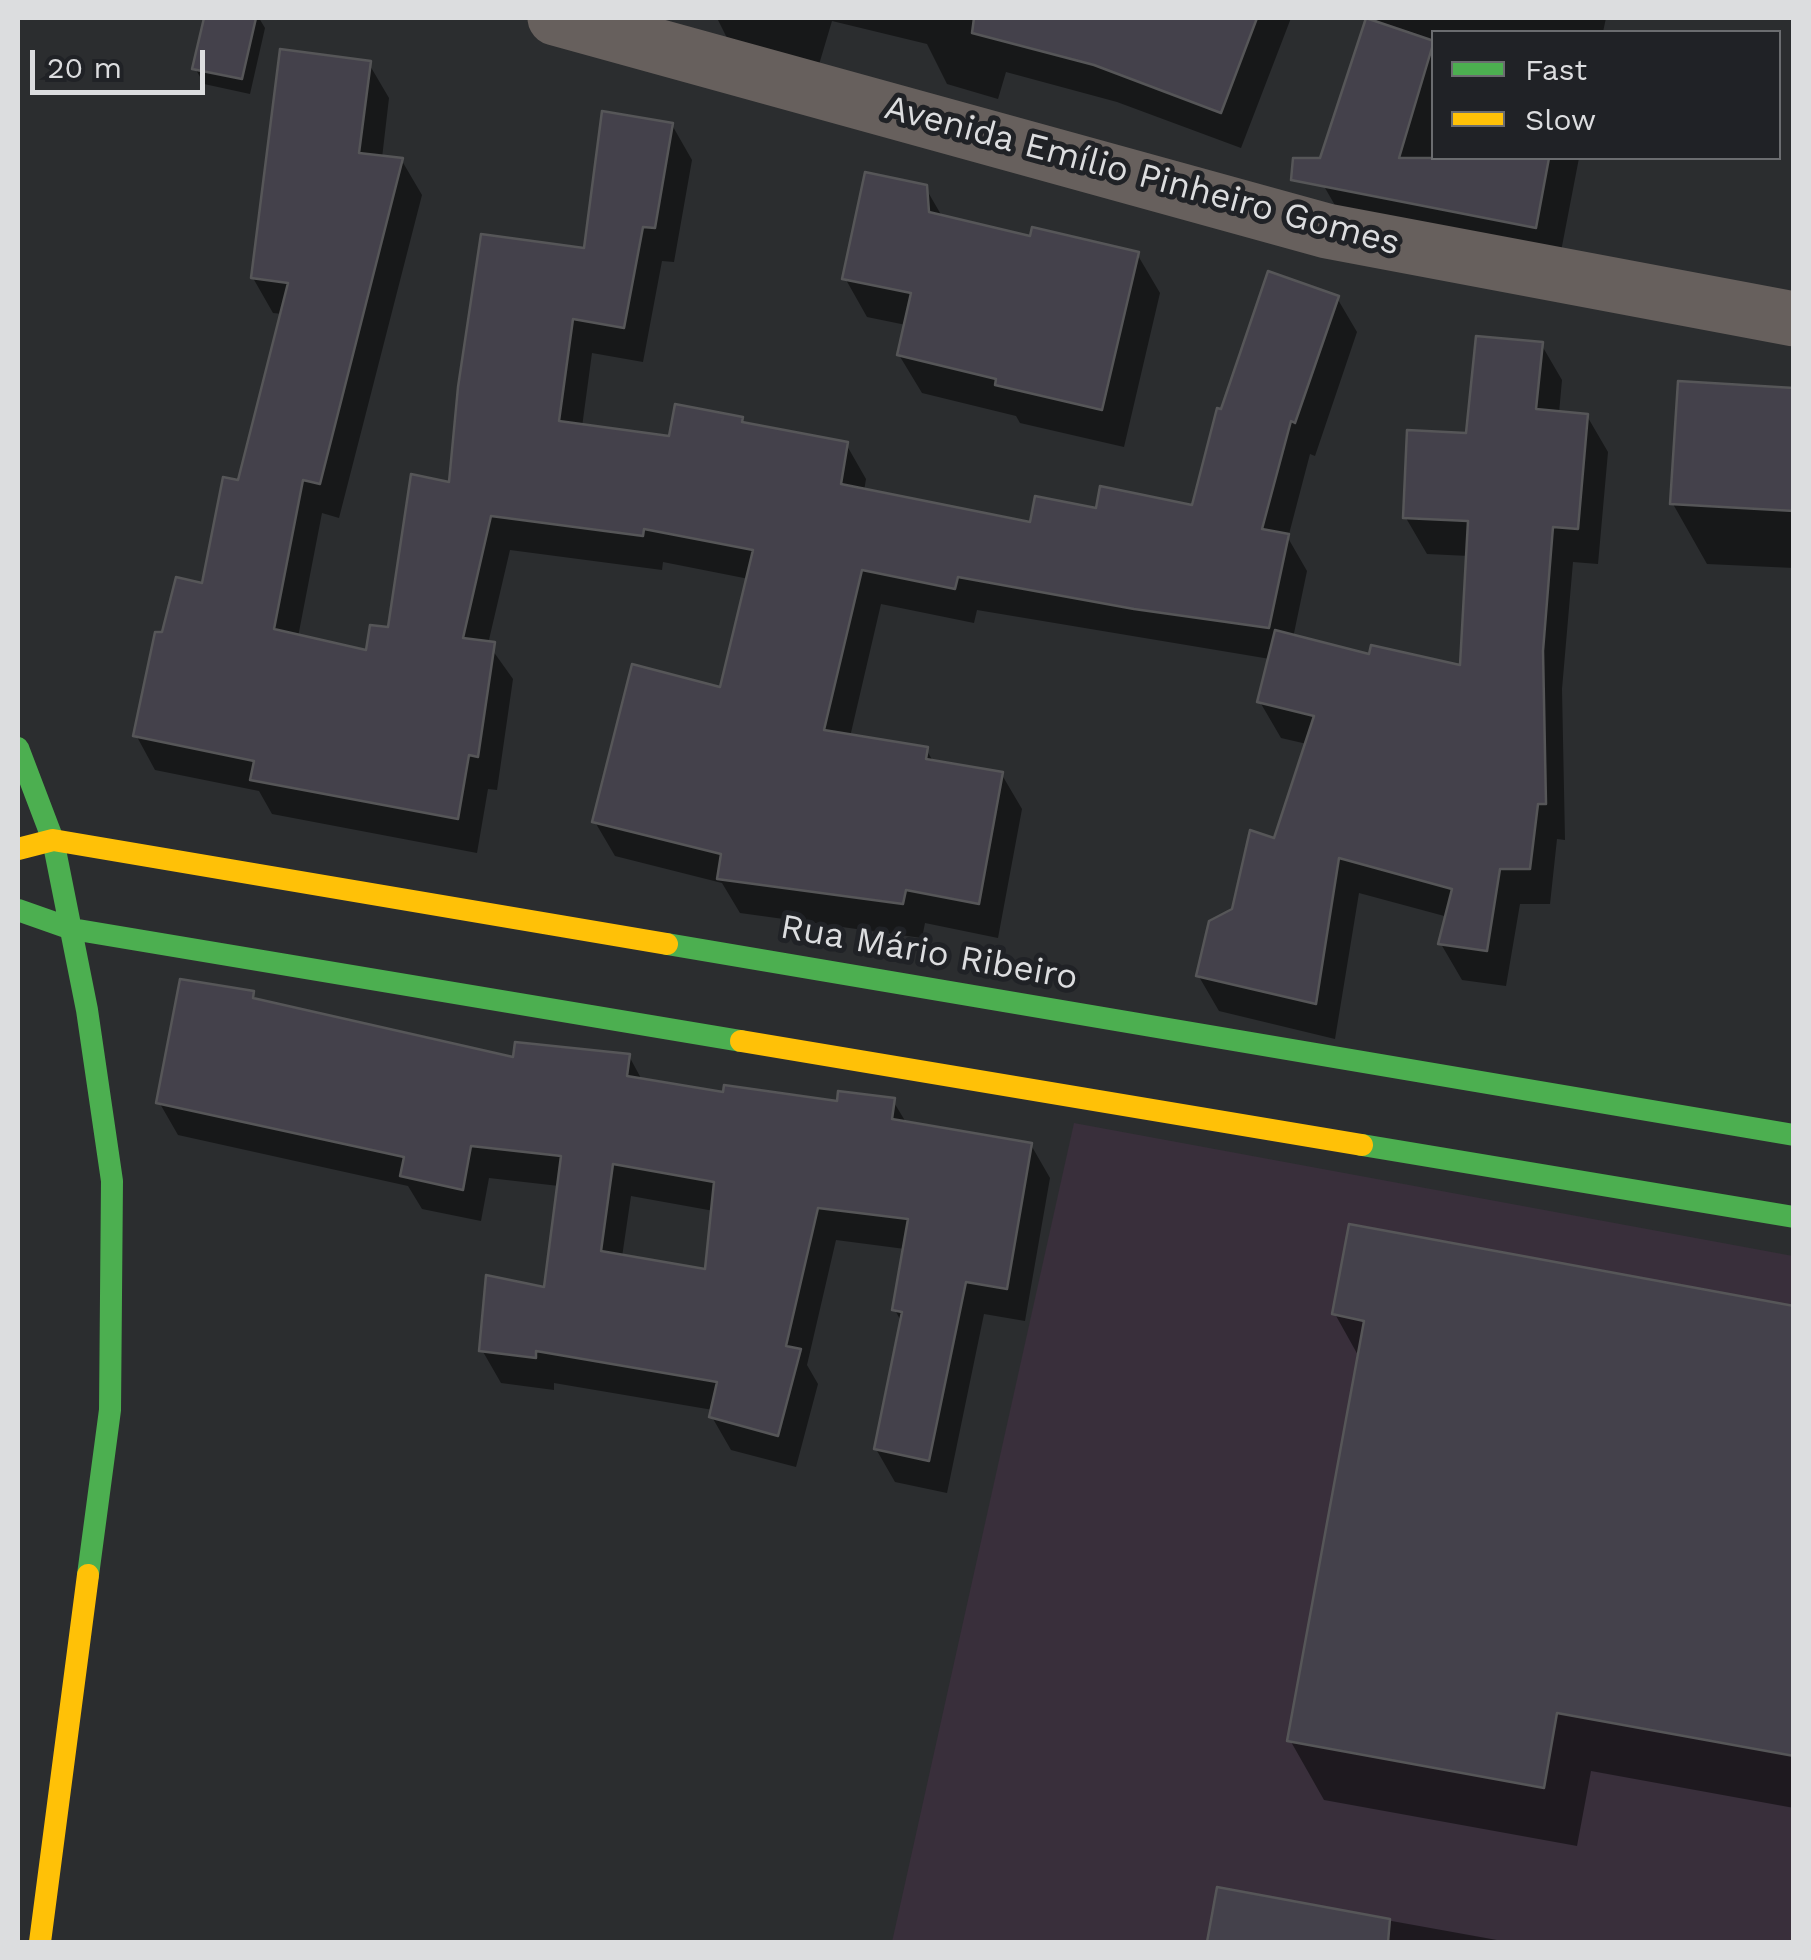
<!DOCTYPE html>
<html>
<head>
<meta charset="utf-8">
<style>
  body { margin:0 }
  #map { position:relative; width:1811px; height:1960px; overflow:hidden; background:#2b2d2f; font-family:"Work Sans",sans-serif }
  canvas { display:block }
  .frame { position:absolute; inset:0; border:20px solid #dcdddf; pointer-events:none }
  .legend { position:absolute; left:1431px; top:30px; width:350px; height:130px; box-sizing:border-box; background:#202226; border:2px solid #6b6d70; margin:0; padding:12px 18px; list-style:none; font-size:30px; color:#dcdddf }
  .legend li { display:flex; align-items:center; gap:20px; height:50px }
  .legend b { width:50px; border:2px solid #6b6d70 }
  .scale { position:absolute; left:30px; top:50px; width:175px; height:45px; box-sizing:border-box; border:5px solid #dcdddf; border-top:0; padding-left:12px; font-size:30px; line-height:35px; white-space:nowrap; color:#dcdddf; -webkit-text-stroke:8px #202226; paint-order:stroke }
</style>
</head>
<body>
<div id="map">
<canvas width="1811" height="1960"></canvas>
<div class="frame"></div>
<ul class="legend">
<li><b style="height:12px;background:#4caf50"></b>Fast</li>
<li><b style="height:12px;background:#ffc107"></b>Slow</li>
</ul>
<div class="scale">20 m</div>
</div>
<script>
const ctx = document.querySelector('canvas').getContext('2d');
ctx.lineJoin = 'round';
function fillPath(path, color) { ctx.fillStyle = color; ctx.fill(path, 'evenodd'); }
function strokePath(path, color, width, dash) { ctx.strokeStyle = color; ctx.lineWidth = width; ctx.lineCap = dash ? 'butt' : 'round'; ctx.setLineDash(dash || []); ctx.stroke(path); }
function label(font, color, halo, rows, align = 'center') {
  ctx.font = font + ' "Work Sans",sans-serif'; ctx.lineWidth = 10; ctx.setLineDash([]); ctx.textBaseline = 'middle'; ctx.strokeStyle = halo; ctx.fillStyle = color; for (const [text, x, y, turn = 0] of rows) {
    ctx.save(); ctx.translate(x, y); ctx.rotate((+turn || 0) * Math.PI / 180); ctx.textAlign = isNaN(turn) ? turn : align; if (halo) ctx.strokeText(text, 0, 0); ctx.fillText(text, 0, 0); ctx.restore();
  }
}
fillPath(new Path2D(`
  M 1074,1123 L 1793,1256 L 1793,1942 L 892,1942 Z`), '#392f3b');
fillPath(new Path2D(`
  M 207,18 L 259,18 L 265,28 L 250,94 L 204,84 L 195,68 Z
  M 717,18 L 1291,18 L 1241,148 L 1117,102 L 1006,72 L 998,99 L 947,84 L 927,44 L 832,21 L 815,78 L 737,58 Z
  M 1378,18 L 1606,18 L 1603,32 L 1434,32 L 1434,158 L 1579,158 L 1558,267 L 1340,214 L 1317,174 Z
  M 369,64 L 389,98 L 382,158 L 402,161 L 422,195 L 339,518 L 322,513 L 298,637 L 368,653 L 390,630 L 452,485 L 586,251 L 672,125 L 692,160 L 674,262 L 662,261 L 643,362 L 592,353 L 582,427 L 671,438 L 741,420 L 744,425 L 846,444 L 866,479 L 864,491 L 1032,525 L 1098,510 L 1194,508 L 1337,298 L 1357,332 L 1315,456 L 1310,454 L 1288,538 L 1307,571 L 1293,638 L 1371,657 L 1463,668 L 1469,556 L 1427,554 L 1406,518 L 1541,344 L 1562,380 L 1559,413 L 1587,416 L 1608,452 L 1598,564 L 1573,562 L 1562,689 L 1565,840 L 1557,839 L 1550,904 L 1520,904 L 1506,986 L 1462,980 L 1441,944 L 1448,917 L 1359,893 L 1335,1039 L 1219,1011 L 1198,975 L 1275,841 L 1307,744 L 1281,738 L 1260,702 L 1270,659 L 977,610 L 974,623 L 881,604 L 850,737 L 926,749 L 934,763 L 1002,775 L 1022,809 L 998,938 L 925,923 L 922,938 L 740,913 L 722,883 L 615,856 L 595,822 L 722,690 L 749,579 L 663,562 L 662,570 L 510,550 L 488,644 L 513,679 L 497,790 L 488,789 L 477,853 L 272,814 L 259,791 L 155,770 L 136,735 L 164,635 L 204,586 L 240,483 L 283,314 L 273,313 L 253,278 Z
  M 925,187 L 943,218 L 1031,239 L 1137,254 L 1160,293 L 1124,447 L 1020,423 L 1016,416 L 922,393 L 899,355 L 906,325 L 867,317 L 845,278 Z
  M 1794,391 L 1794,568 L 1707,564 L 1673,504 Z
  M 252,993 L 257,1002 L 516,1060 L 629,1056 L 643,1082 L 725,1095 L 839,1104 L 893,1101 L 907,1124 L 1031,1145 L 1050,1178 L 1025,1321 L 984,1314 L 947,1493 L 895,1482 L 876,1449 L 902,1323 L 895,1310 L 905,1249 L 836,1240 L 807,1365 L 818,1384 L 796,1467 L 731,1450 L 712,1417 L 713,1410 L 554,1383 L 554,1390 L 501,1383 L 482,1350 L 546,1290 L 559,1186 L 489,1178 L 481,1221 L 422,1209 L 408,1186 L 178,1135 L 159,1102 ZM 631,1196 L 714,1211 L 707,1272 L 622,1257 Z
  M 1794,1308 L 1794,1808 L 1591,1771 L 1577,1846 L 1324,1800 L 1290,1740 L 1359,1357 L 1335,1314 Z
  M 1220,1890 L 1508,1942 L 1210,1942 Z`), '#0007');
const building = new Path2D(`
  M 204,18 L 256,18 L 242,79 L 192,69 Z
  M 974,18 L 1257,18 L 1221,113 L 1094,65 L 972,33 Z
  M 1366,18 L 1434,41 L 1399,158 L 1549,158 L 1536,228 L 1291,180 L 1293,158 L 1320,158 Z
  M 280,49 L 371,61 L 359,153 L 403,158 L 320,484 L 303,480 L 274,629 L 366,650 L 370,625 L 388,627 L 411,474 L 449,482 L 458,387 L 481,234 L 584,248 L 602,111 L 673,123 L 655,228 L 643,227 L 624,328 L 573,319 L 559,421 L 669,436 L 675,404 L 743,417 L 742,422 L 848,442 L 841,484 L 1030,522 L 1035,496 L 1096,508 L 1100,486 L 1192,505 L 1217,408 L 1221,409 L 1268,271 L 1339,296 L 1295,423 L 1291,421 L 1262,529 L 1289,534 L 1269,628 L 1134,609 L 958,577 L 955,589 L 862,570 L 824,730 L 928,747 L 926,759 L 1003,772 L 979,904 L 906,890 L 903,904 L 717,879 L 721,854 L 592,822 L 632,664 L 720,687 L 753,550 L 644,529 L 643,536 L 491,516 L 463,638 L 495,642 L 478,757 L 469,755 L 458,819 L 250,780 L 254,761 L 133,736 L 155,632 L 162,632 L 176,577 L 202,583 L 223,477 L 238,480 L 288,283 L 251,278 Z
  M 865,172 L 927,185 L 929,212 L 1030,236 L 1032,227 L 1139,252 L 1102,410 L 995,385 L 996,379 L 897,355 L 911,293 L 842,279 Z
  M 1476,336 L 1543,342 L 1536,409 L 1588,414 L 1578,529 L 1553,527 L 1543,651 L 1546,804 L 1538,804 L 1530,869 L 1500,869 L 1487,951 L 1438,944 L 1452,889 L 1339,858 L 1316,1004 L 1196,976 L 1209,921 L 1232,909 L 1250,830 L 1274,838 L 1314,716 L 1257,702 L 1275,630 L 1369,654 L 1371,645 L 1460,665 L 1468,521 L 1403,518 L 1407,430 L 1466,433 Z
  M 1678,381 L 1794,388 L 1794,511 L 1670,504 Z
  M 180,979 L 254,991 L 253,998 L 513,1057 L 515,1042 L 630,1054 L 627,1076 L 723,1092 L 724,1085 L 837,1101 L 838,1091 L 895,1098 L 892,1119 L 1032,1143 L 1007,1289 L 966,1282 L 929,1461 L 874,1449 L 902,1312 L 892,1310 L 908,1219 L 818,1208 L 786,1346 L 801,1349 L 778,1436 L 709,1417 L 717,1382 L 536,1351 L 536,1358 L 479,1351 L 486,1275 L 544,1287 L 561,1156 L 471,1146 L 463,1190 L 400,1176 L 404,1157 L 156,1103 ZM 613,1164 L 714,1182 L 705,1269 L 601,1251 Z
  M 1349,1224 L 1794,1306 L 1794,1756 L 1557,1713 L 1544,1788 L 1287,1741 L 1364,1321 L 1332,1314 Z
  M 1217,1887 L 1390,1919 L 1388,1942 L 1207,1942 Z`);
fillPath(building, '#44414b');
strokePath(building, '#565658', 2.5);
strokePath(new Path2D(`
  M 555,18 L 1327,231 L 1794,319`), '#67605d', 55);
strokePath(new Path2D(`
  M 18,748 L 53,840 L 87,1010 L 112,1181 L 110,1410 L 88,1575
  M 18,910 L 72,929 L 741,1041
  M 667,944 L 1794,1135
  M 1362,1145 L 1794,1217`), '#4caf50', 22);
strokePath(new Path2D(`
  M 18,849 L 53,840 L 667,944
  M 741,1041 L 1362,1145
  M 40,1942 L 88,1575`), '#ffc107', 22);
label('35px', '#dcdddf', '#202226', [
  ["Avenida Emílio Pinheiro Gomes",1142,176,15],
  ["Rua Mário Ribeiro",929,953,10]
]);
</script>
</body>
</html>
